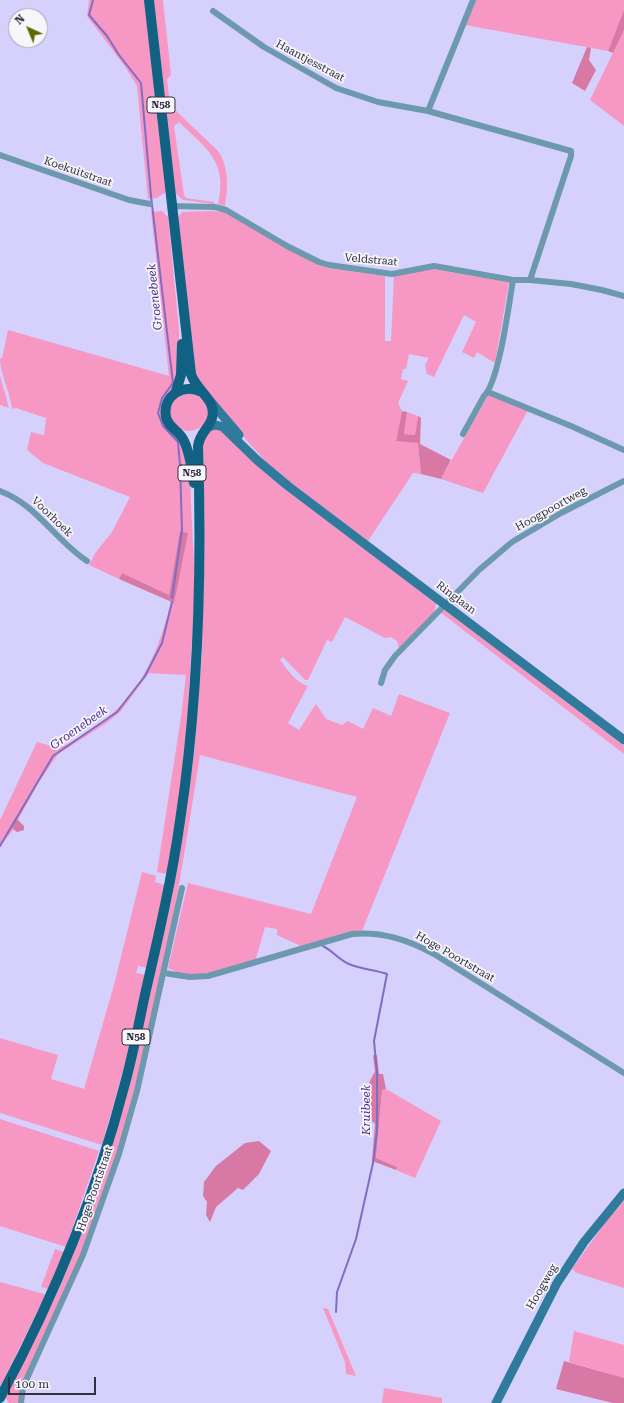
<!DOCTYPE html>
<html>
<head>
<meta charset="utf-8">
<style>
  body { margin:0 }
  #map { position:relative; width:624px; height:1403px; overflow:hidden; background:#d6d0fc; font-family:"Roboto Serif",serif }
  canvas { display:block }
  .north { position:absolute; left:8px; top:8px; width:40px; height:40px; box-sizing:border-box; background:#f7f7fb; border:1px solid #a8a7b0; border-radius:50%; rotate:316deg; font-size:11px; font-weight:700; line-height:16px; text-align:center; color:#322f40 }
  .north::after { content:''; display:block; margin:auto; width:14px; height:18px; background:#636500; clip-path:polygon(50% 0,100% 100%,50% 72%,0 100%) }
  .scale { position:absolute; left:8px; top:1377px; width:88px; height:18px; box-sizing:border-box; border:2px solid #322f40; border-top:0; padding-left:5px; font-size:12px; line-height:14px; white-space:nowrap; color:#322f40; -webkit-text-stroke:3px #f7f7fb; paint-order:stroke }
</style>
</head>
<body>
<div id="map">
<canvas width="624" height="1403"></canvas>
<div class="north">N</div>
<div class="scale">100 m</div>
</div>
<script>
const ctx = document.querySelector('canvas').getContext('2d');
ctx.lineJoin = 'round';
function fillPath(path, color) { ctx.fillStyle = color; ctx.fill(path, 'evenodd'); }
function strokePath(path, color, width, dash) { ctx.strokeStyle = color; ctx.lineWidth = width; ctx.lineCap = dash ? 'butt' : 'round'; ctx.setLineDash(dash || []); ctx.stroke(path); }
function label(font, color, halo, rows, align = 'center') {
  ctx.font = font + ' "Roboto Serif",serif'; ctx.lineWidth = 3.5; ctx.setLineDash([]); ctx.textBaseline = 'middle'; ctx.strokeStyle = halo; ctx.fillStyle = color; for (const [text, x, y, turn = 0] of rows) {
    ctx.save(); ctx.translate(x, y); ctx.rotate((+turn || 0) * Math.PI / 180); ctx.textAlign = isNaN(turn) ? turn : align; if (halo) ctx.strokeText(text, 0, 0); ctx.fillText(text, 0, 0); ctx.restore();
  }
}
fillPath(new Path2D(`
  M 89,0 L 145,0 L 165,188 L 165,193 L 156,198 L 148,199 L 137,86 L 126,68 L 87,16 Z
  M 154,0 L 163,0 L 171,75 L 167,79 L 170,105 L 218,151 C 229,167 228,187 225,206 L 218,204 C 228,162 207,149 179,122 L 174,126 L 184,195 L 186,198 L 214,202 L 214,204 L 183,200 L 174,192 Z
  M 476,0 L 624,0 L 624,10 L 608,51 L 465,25 Z
  M 624,30 L 624,126 L 590,100 Z
  M 162,211 L 168,217 L 179,330 L 179,377 L 170,392 L 171,432 L 182,444 L 190,481 L 195,587 L 186,741 L 180,793 L 167,874 L 157,872 L 181,717 L 186,675 L 149,673 L 121,711 L 105,724 L 58,754 L 39,782 L 18,820 L 17,819 L 12,828 L 14,829 L 0,846 L 0,820 L 37,742 L 59,748 C 68,744 77,738 86,733 C 137,703 157,657 171,602 L 174,603 L 180,532 L 169,595 L 122,573 L 119,579 L 89,565 L 96,552 L 112,532 L 130,497 L 43,463 L 27,450 L 31,432 L 44,435 L 46,418 L 16,408 L 12,409 C 10,391 0,375 0,358 L 2,358 L 8,330 L 169,376 L 151,212 Z
  M 211,211 L 226,212 L 328,268 L 385,276 L 385,341 L 391,341 L 394,276 L 432,269 L 509,282 L 495,363 L 477,352 L 474,358 L 462,352 L 476,322 L 464,315 L 434,377 L 427,374 L 425,365 L 429,358 L 409,354 L 406,369 L 403,369 L 401,379 L 408,381 L 398,403 L 402,411 L 396,440 L 418,443 L 421,474 L 413,473 L 368,541 L 287,480 L 265,461 L 217,407 L 194,376 L 178,218 L 182,212 Z
  M 0,375 L 9,408 L 0,405 Z
  M170 412a19 19 0 1 1 38 0a19 19 0 1 1-38 0Z
  M 489,394 L 528,410 L 483,493 L 441,479 Z
  M 407,412 L 418,416 L 415,435 L 404,434 Z
  M 218,428 L 282,487 L 436,603 L 435,612 L 399,649 L 397,641 L 391,637 L 385,638 L 345,617 L 332,642 L 327,640 L 308,680 L 305,680 L 283,657 L 280,660 C 288,670 295,682 308,686 L 288,723 L 299,730 L 316,704 L 326,719 L 342,725 L 348,721 L 363,729 L 373,708 L 391,716 L 399,694 L 450,713 L 362,931 L 342,934 L 301,946 L 277,935 L 277,929 L 265,927 L 255,962 L 201,975 L 184,975 L 168,968 L 188,883 L 311,914 L 357,797 L 200,755 C 179,889 158,1024 117,1153 C 90,1238 54,1321 20,1403 L 9,1403 L 5,1397 L 59,1289 L 81,1234 L 139,1042 L 170,907 L 185,821 L 194,753 L 202,655 L 203,516 L 201,439 L 211,429 Z
  M 443,610 L 445,610 L 624,746 L 624,754 L 440,612 Z
  M 142,872 L 156,876 L 155,882 L 165,885 L 147,968 L 138,966 L 136,973 L 146,975 L 125,1064 L 102,1145 L 0,1113 L 0,1038 L 58,1055 L 51,1079 L 84,1089 L 114,985 Z
  M 386,1089 L 441,1121 L 415,1178 L 396,1170 L 397,1167 L 376,1158 L 382,1090 Z
  M 0,1119 L 99,1151 L 66,1247 L 0,1226 Z
  M 624,1201 L 624,1288 L 577,1273 L 572,1269 L 605,1223 Z
  M 55,1249 L 64,1252 L 49,1289 L 41,1287 Z
  M 0,1282 L 44,1294 L 45,1296 L 0,1387 Z
  M 323,1308 L 328,1309 L 356,1376 L 346,1374 L 345,1362 Z
  M 574,1331 L 624,1345 L 624,1378 L 569,1362 Z
  M 384,1388 L 442,1398 L 442,1403 L 382,1403 Z`), '#f698c3');
fillPath(new Path2D(`
  M 624,10 L 624,30 L 613,53 L 608,51 Z
  M 587,47 L 591,48 L 589,60 L 596,70 L 585,91 L 572,83 Z
  M 402,411 L 407,412 L 404,434 L 415,435 L 418,416 L 421,418 L 420,444 L 451,460 L 441,479 L 421,474 L 418,443 L 396,441 Z
  M 180,531 L 188,533 L 174,603 L 119,579 L 122,573 L 169,595 Z
  M 16,818 L 24,826 L 24,830 L 17,832 L 12,828 Z
  M 373,1055 L 377,1055 L 379,1074 L 383,1074 L 386,1089 L 382,1090 L 376,1158 L 397,1167 L 396,1170 L 372,1161 L 375,1124 L 368,1117 L 365,1099 L 368,1085 L 375,1071 Z
  M 259,1141 L 271,1151 L 259,1174 L 243,1190 L 238,1188 L 216,1207 L 210,1222 L 206,1215 L 207,1202 L 203,1196 L 204,1182 L 216,1166 L 245,1143 Z
  M 564,1361 L 624,1378 L 624,1403 L 613,1403 L 556,1389 Z`), '#d878a5');
strokePath(new Path2D(`
  M 93,0 L 89,15 L 107,36 L 119,55 L 141,83 L 151,196 L 173,383 L 162,398 L 158,413 L 163,426 L 178,442 L 180,465 L 182,530 L 172,598
  M 0,846 L 53,756 L 117,712 L 145,676 L 162,643 L 172,602
  M 323,946 C 333,951 339,960 349,964 C 361,969 374,970 387,974 L 374,1041 L 377,1073 L 377,1131 L 373,1163 L 356,1239 L 337,1292 L 336,1312`), '#7f6dc4', 2);
strokePath(new Path2D(`
  M 213,11 L 264,47 L 336,88 L 378,102 L 428,111 L 571,151 L 571,156 L 530,280
  M 428,111 L 473,0
  M 0,155 L 129,200 L 150,204
  M 171,206 L 215,207 L 226,210 L 287,246 L 319,262 L 329,265 L 392,274 L 434,266 L 513,280 L 530,280 L 571,284 L 602,290 L 624,296
  M 488,392 L 571,426 L 624,450
  M 463,434 L 484,396 C 499,382 509,304 513,280
  M 0,491 C 36,504 56,541 87,561
  M 381,683 L 385,670 L 395,656 L 479,570 L 512,542 L 561,513 L 624,481
  M 164,973 L 190,977 L 208,976 L 352,934 C 382,931 408,940 434,954 L 624,1073
  M 21,1403 L 23,1387 L 83,1255 L 119,1154 L 137,1091 L 182,888`), '#6d99af', 6);
strokePath(new Path2D(`
  M 211,402 L 239,435
  M 207,427 L 216,425 L 223,427 L 257,460 L 288,486 L 624,740
  M 496,1403 L 557,1283 L 584,1242 L 624,1193`), '#307a9b', 9);
strokePath(new Path2D(`
  M 176,391 L 181,375 L 182,344
  M 194,483 C 192,470 190,453 184,441 C 180,431 168,428 166,417 C 162,395 184,383 202,392
  M 0,1398 C 53,1299 96,1195 124,1087 C 133,1055 139,1022 146,990 C 159,934 172,878 180,821 C 199,697 202,571 198,446 C 200,432 209,429 212,418 C 217,399 196,391 191,374 L 149,0`), '#106182', 10);
for (const [x, y, w] of [
  [161,105,28],
  [192,473,28],
  [136,1037,28]
]) { const box = new Path2D(); box.roundRect(x - w / 2, y - 8, w, 16, 3); ctx.fillStyle = '#f7f7fb'; ctx.fill(box); strokePath(box, '#322f40', 1); }
label('bold 10px', '#322f40', null, [
  ["N58",161,105],
  ["N58",192,473],
  ["N58",136,1037]
]);
label('11px', '#322f40', '#f7f7fb', [
  ["Haantjesstraat",310,61,28],
  ["Koekuitstraat",78,172,19],
  ["Veldstraat",371,260,5],
  ["Hoogpoortweg",551,509,-29],
  ["Voorhoek",52,517,44],
  ["Ringlaan",456,598,37],
  ["Hoge Poortstraat",455,957,30],
  ["Hoge Poortstraat",95,1189,-71],
  ["Hoogweg",542,1287,-60]
]);
label('italic 12px', '#492990', '#f7f7fb', [
  ["Groenebeek",155,297,-96],
  ["Groenebeek",79,728,-35],
  ["Kruibeek",366,1110,-90]
]);
</script>
</body>
</html>
